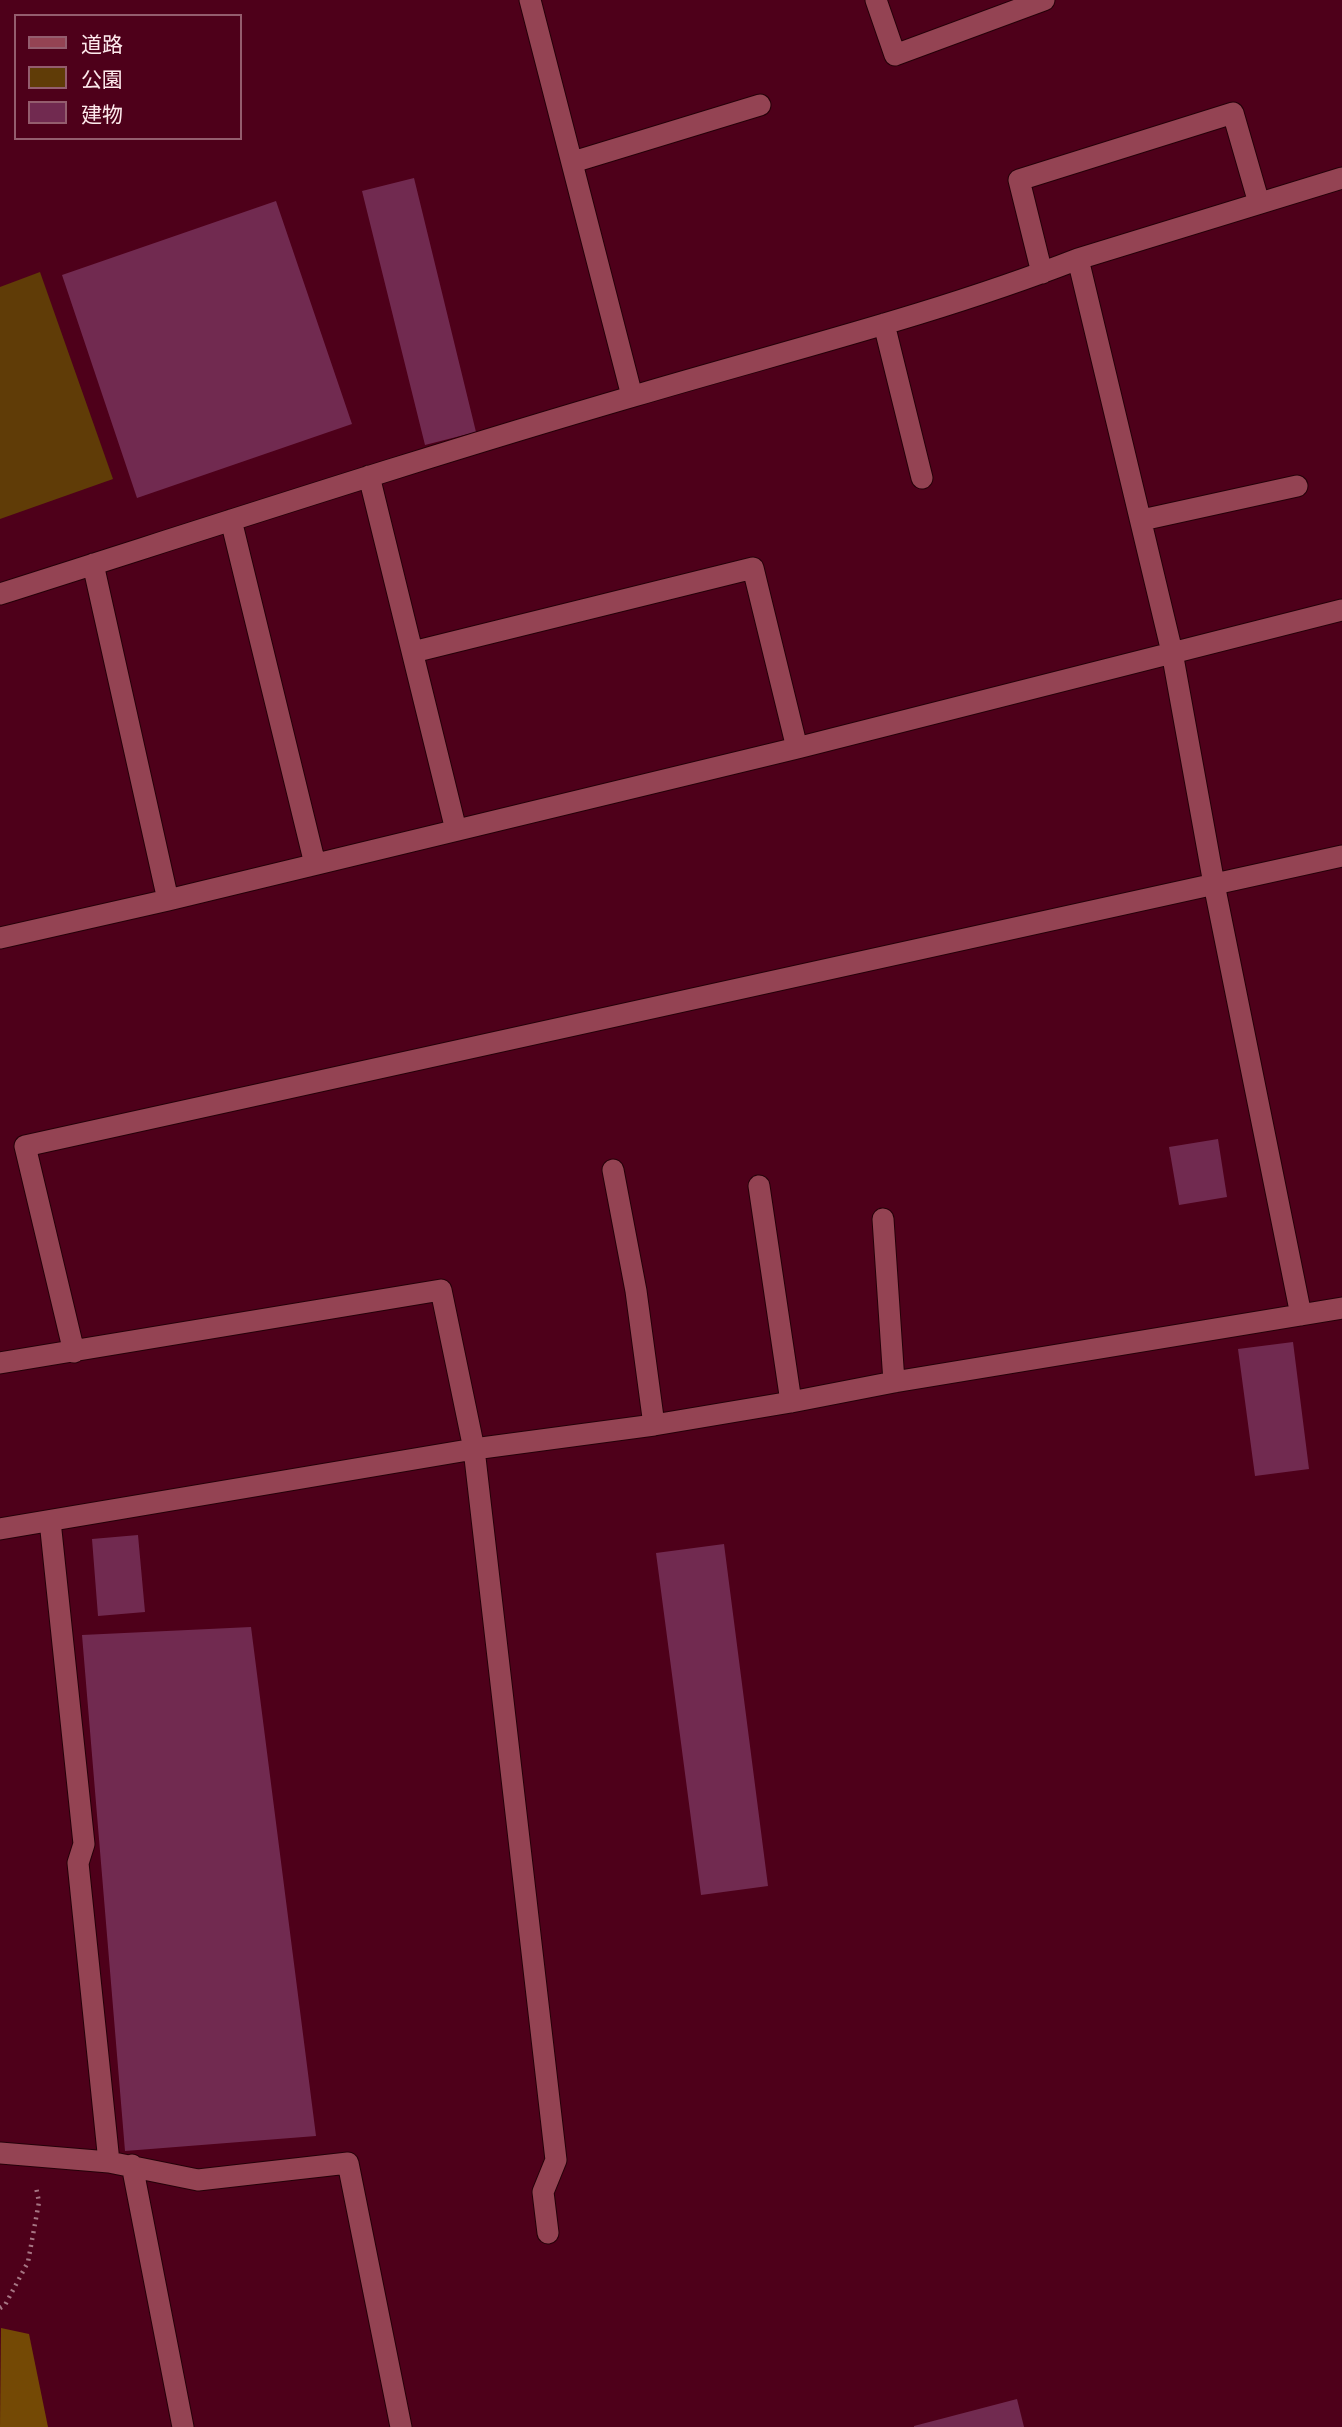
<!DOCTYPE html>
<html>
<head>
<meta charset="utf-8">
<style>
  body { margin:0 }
  #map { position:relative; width:1342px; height:2427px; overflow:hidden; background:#4e001a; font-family:"Times New Roman","Noto Sans JP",serif }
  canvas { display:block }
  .legend { position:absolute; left:14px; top:14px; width:228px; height:126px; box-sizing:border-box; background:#4e001a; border:2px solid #945d6e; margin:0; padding:9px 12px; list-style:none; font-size:21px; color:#fde9ec }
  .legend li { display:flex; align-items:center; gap:14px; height:35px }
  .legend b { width:35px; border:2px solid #945d6e }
</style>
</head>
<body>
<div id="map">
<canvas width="1342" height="2427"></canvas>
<ul class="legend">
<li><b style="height:9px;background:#944353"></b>道路</li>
<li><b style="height:19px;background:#603c07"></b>公園</li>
<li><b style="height:19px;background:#712a50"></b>建物</li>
</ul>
</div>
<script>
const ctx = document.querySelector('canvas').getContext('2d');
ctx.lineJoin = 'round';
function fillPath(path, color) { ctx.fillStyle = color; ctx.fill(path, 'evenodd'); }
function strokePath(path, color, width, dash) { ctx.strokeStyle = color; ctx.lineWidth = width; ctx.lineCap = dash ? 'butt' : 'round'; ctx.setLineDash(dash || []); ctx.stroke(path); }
fillPath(new Path2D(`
  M 40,272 L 113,479 L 0,519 L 0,287 Z`), '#603c07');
fillPath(new Path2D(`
  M 1,2328 L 29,2334 L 48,2427 L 0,2427 Z`), '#744905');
fillPath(new Path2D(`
  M 414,178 L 476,432 L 425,445 L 362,191 Z
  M 276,201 L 352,424 L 137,498 L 62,275 Z
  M 1218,1139 L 1227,1197 L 1179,1205 L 1169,1147 Z
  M 1293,1342 L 1309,1469 L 1255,1476 L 1238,1349 Z
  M 138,1535 L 145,1612 L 98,1616 L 92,1539 Z
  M 724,1544 L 768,1886 L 701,1895 L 656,1553 Z
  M 251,1627 L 316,2136 L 125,2151 L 82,1635 Z
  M 1017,2399 L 1024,2427 L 914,2427 L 914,2426 Z`), '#712a50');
const minor = new Path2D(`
  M 530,0 L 632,396
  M 876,0 L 895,55 L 1044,0
  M 573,162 L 760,105
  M 1078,259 L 1172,652 L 1214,884 L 1301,1315
  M 1042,273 L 1019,180 L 1233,113 L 1259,203
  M 884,324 L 922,478
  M 369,476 L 456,830
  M 231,520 L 315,864
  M 1142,520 L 1297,486
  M 93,564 L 168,900
  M 0,594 C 211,527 421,458 634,396 C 782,352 934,315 1078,259 L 1342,178
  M 413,652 L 753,568 L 797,748
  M 0,938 L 168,900 L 797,748 L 1342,610
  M 613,1170 L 636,1291 L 654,1425
  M 759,1186 L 791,1402
  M 883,1219 L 894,1382
  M 74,1352 L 25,1146 L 1342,856
  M 0,1363 L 441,1290 L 474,1449 L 556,2160 L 543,2192 L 548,2233
  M 50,1521 L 84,1844 L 78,1863 L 109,2162
  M 0,1529 L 474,1449 L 654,1425 L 791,1402 L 894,1382 L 1342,1308
  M 0,2153 L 109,2162 L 198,2180 L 348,2163 L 401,2427
  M 132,2165 L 183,2427`);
strokePath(minor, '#250109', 23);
strokePath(new Path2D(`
  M 0,2308 L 5,2305 L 28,2262 L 39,2202 L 36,2187`), '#a67584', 4.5, [2, 5]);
strokePath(minor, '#944353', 21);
</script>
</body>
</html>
